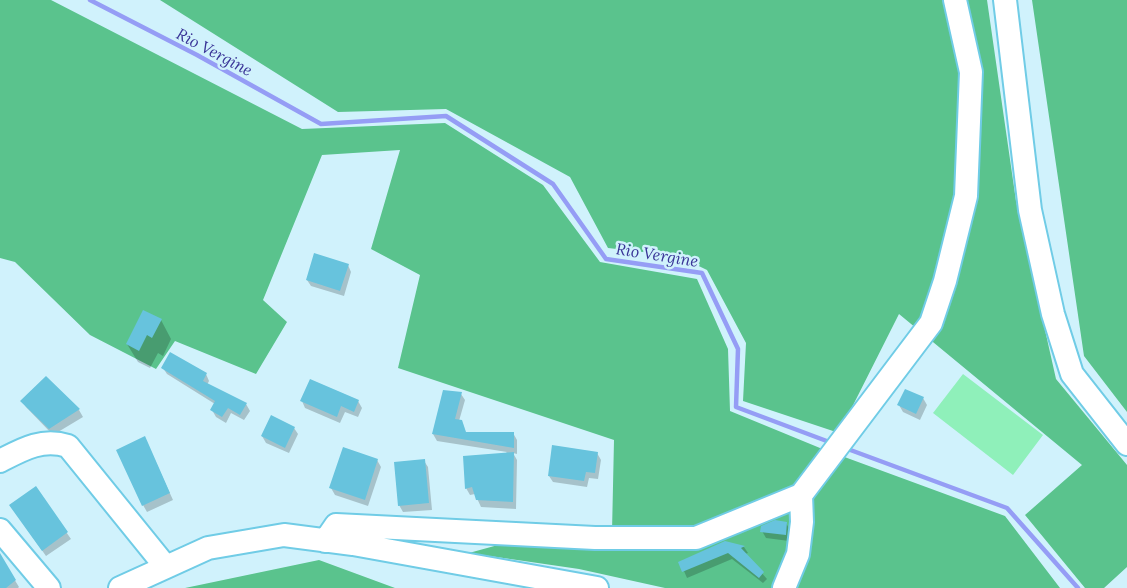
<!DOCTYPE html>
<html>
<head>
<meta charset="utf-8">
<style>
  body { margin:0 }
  canvas { display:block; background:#d0f2fc }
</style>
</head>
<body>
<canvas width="1127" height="588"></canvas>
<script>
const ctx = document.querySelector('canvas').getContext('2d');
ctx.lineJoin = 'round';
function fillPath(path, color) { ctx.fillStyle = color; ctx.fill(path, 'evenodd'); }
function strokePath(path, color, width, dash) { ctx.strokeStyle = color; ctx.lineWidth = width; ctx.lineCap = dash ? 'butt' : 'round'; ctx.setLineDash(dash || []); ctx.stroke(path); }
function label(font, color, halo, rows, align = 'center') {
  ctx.font = font + ' Lora,serif'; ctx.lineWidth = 5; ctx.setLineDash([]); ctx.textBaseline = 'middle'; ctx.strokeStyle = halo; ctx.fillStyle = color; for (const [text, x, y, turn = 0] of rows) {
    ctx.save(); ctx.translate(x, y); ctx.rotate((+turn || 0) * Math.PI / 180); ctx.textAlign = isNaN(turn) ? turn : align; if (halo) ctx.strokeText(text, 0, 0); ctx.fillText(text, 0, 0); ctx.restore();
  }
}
fillPath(new Path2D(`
  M 963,374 L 1043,435 L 1013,475 L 933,413 Z`), '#8ff0ba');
fillPath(new Path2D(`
  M 0,0 L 51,0 L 302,129 L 445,123 L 543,185 L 600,262 L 697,279 L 728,349 L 730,411 L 820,448 L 1005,516 L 1060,588 L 665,588 L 579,569 L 469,553 L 498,545 L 612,532 L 614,440 L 398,368 L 420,275 L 371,249 L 400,150 L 322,155 L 263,300 L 287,322 L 256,374 L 175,341 L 156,369 L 90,335 L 15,262 L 0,258 Z
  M 160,0 L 987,0 L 1016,201 L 1056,379 L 1127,465 L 1127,567 L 1104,588 L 1085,588 L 1025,515 L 1082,465 L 899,314 L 839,433 L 743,401 L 746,343 L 707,270 L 678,256 L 608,248 L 570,177 L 446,109 L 338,112 Z
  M 1032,0 L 1127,0 L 1127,412 L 1084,356 Z
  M 319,560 L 395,588 L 185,588 Z`), '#5ac38d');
fillPath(new Path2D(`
  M 348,265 L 351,272 L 344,296 L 311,286 L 307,280 Z
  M 161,320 L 171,339 L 163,356 L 158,353 L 150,368 L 138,362 L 127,344 Z
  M 163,368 L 206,374 L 209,381 L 207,385 L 246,404 L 250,411 L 244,420 L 231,413 L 226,423 L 216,417 L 212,410 L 215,404 L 167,374 Z
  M 46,378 L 79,410 L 83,417 L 53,435 L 26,407 L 22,401 Z
  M 461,394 L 465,400 L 459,421 L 466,433 L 513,433 L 517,440 L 517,454 L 513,453 L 517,460 L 516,509 L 481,507 L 475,494 L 470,495 L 466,488 L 507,452 L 437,441 L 433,434 Z
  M 923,398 L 927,405 L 920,420 L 903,412 L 899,405 Z
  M 302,401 L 358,401 L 362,408 L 358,417 L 345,412 L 340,423 L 305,408 Z
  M 294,428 L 298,434 L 289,453 L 266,443 L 262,436 Z
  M 148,445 L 173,500 L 147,512 L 143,505 Z
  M 597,453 L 601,460 L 598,479 L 589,478 L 587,487 L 553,482 L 549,476 Z
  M 377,460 L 381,467 L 368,506 L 335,495 L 331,488 Z
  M 424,461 L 428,467 L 432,510 L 403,512 L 399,505 Z
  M 36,489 L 71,539 L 46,556 L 15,512 Z
  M 786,523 L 790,530 L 789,541 L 766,538 L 762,531 Z
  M 725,542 L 744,547 L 748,553 L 745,554 L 767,579 L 763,583 L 732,559 L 687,578 L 684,571 Z
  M 0,556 L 19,587 L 18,588 L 0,588 Z`), '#0003');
strokePath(new Path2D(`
  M 90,0 L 197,55 L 321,124 L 446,116 L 553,184 L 606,259 L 702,273 L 738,349 L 736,407 L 832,443
  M 845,448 L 1007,508 L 1078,588`), '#959df5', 4.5);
fillPath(new Path2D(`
  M 314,253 L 349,264 L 340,291 L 306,280 Z
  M 143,310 L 162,319 L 152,338 L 147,335 L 139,351 L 126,344 Z
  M 170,352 L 207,373 L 203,381 L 247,403 L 240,415 L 228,408 L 222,417 L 210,410 L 215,401 L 161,368 Z
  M 46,376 L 80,409 L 49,429 L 20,401 Z
  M 310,379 L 359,400 L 354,412 L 341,406 L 337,417 L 300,401 Z
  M 905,389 L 924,397 L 916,414 L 897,405 Z
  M 443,390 L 462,392 L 455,419 L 462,420 L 466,432 L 514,432 L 514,448 L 432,434 Z
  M 271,415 L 295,427 L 285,448 L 261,436 Z
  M 145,436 L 170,493 L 142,506 L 116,450 Z
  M 552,445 L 598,452 L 595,473 L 586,472 L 584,481 L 548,476 Z
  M 343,447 L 378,459 L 365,500 L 329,488 Z
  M 514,452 L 513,502 L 476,500 L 472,487 L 465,489 L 463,456 Z
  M 425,459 L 429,503 L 398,506 L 394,462 Z
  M 36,486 L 68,532 L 42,551 L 9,505 Z
  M 775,520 L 787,522 L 786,535 L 760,532 L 761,526 Z
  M 725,541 L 745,546 L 741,548 L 764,572 L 759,578 L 728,553 L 682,572 L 678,562 Z
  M 0,553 L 16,580 L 6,588 L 0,588 Z`), '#67c3dd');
const minor = new Path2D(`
  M 1005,0 L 1030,210 L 1053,314 L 1072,374 L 1127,444
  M 0,461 C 23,449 42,438 68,446 L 166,567
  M 0,530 L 49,588
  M 325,541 L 336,525 L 595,538 L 696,538 L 801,495 L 931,323 L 945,281 L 966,196 L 971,72 L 955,0
  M 120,588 L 208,548 L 284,535 L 353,544 L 597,588
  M 784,588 L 798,554 L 802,522 L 801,495`);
strokePath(minor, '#70cce6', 26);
strokePath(minor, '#fff', 22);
label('italic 16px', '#393497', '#d0f2fc', [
  ["Rio Vergine",214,53,28],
  ["Rio Vergine",657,256,9]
]);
</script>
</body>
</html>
